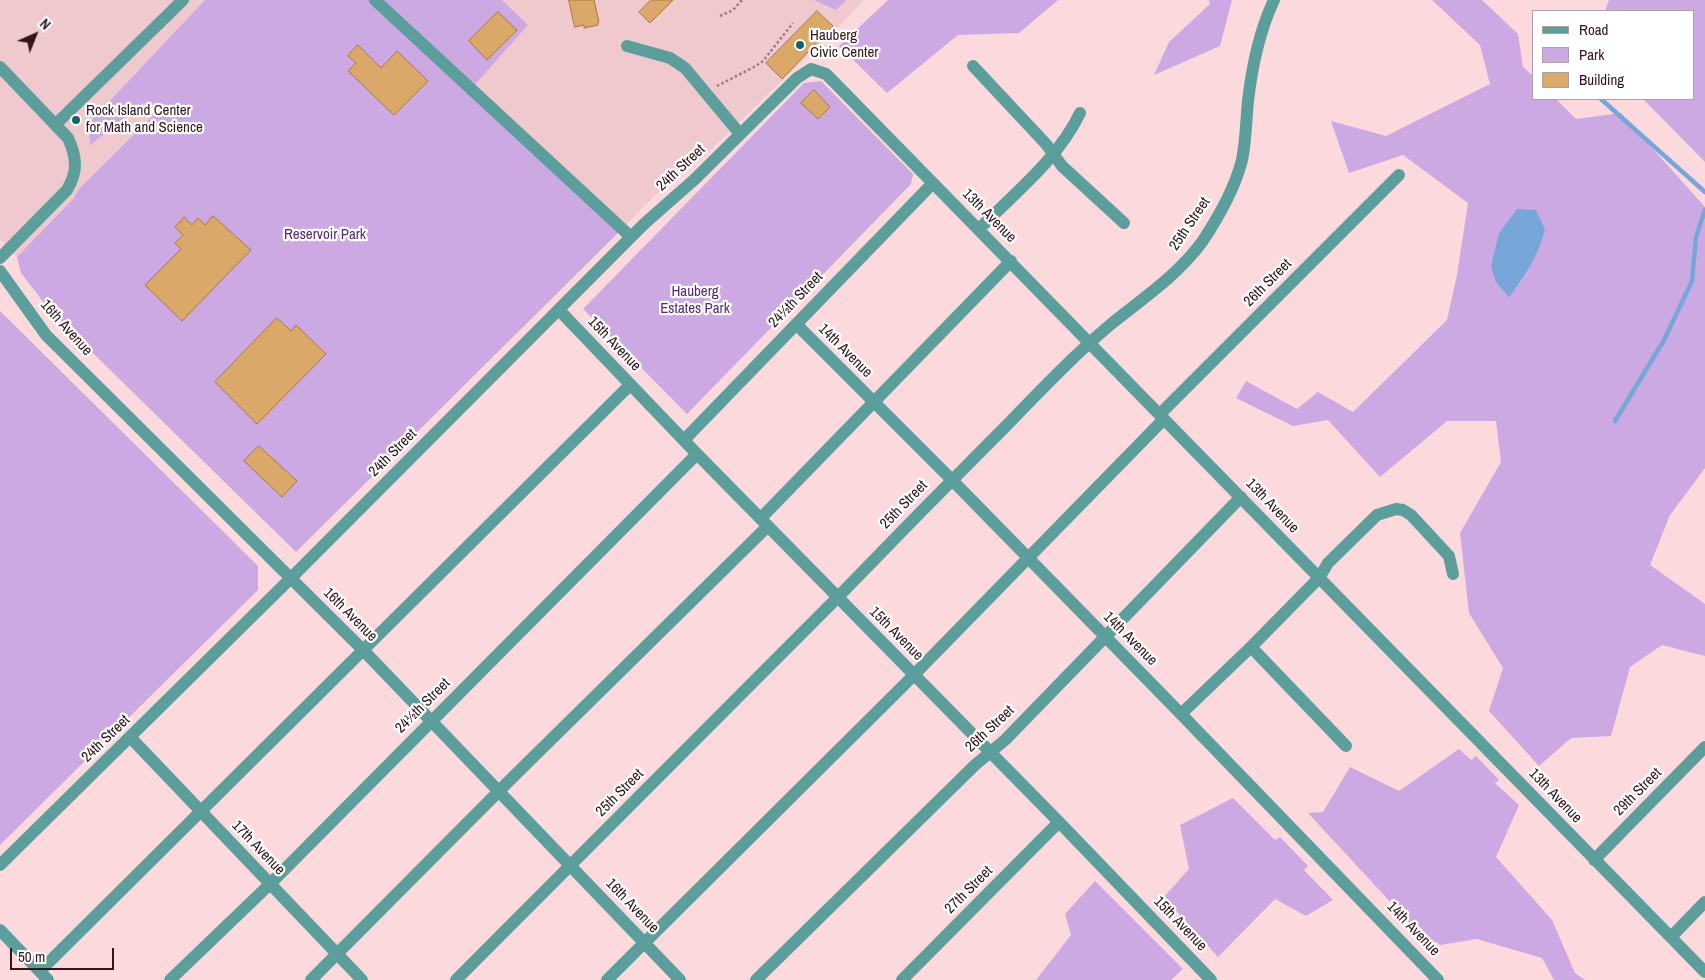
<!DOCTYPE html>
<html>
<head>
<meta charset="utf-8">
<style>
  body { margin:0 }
  #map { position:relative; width:1705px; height:980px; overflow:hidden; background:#fcd9dc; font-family:"Archivo Narrow",sans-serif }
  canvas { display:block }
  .legend { position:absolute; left:1532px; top:10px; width:162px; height:90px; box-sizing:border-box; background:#fff; border:1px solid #ada1a3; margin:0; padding:6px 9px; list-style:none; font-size:15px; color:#33151a }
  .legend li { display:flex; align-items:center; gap:10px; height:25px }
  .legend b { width:25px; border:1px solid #ada1a3 }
  .north { position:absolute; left:10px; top:10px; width:50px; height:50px; -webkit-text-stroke:4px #fff; paint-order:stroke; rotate:44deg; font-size:14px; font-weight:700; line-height:20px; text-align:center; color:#33151a }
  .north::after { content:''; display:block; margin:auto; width:18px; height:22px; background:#33151a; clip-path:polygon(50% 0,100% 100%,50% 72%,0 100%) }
  .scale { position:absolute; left:10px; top:948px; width:104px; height:22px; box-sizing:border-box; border:2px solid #33151a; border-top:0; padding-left:6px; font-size:15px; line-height:18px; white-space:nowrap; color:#33151a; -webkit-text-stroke:4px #fff; paint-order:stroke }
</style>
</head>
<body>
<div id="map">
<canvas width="1705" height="980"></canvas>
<ul class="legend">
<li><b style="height:6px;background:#5c9e9b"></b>Road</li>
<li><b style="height:14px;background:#cca9e3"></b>Park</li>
<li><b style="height:14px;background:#daa869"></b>Building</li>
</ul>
<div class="north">N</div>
<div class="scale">50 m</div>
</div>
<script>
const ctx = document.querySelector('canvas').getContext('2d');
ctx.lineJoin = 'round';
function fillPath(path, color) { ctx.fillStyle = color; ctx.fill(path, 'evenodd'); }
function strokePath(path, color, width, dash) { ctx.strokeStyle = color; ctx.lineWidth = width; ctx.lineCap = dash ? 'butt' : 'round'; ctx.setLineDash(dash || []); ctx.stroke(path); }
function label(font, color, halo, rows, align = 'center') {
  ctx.font = font + ' "Archivo Narrow",sans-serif'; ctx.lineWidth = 4.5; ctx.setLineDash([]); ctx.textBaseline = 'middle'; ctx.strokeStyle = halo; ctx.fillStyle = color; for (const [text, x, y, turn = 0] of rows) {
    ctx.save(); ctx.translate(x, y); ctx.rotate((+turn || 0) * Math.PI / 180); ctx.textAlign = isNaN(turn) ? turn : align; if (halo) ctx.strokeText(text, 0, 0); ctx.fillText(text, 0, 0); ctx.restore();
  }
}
fillPath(new Path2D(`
  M 0,0 L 271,0 L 17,257 L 0,239 Z
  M 502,0 L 864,0 L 833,32 L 703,157 L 667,183 L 621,230 L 471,89 L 528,25 Z`), '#efc9cd');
fillPath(new Path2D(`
  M 205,0 L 502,0 L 528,25 L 471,89 L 621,230 L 296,552 L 51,312 L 21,273 L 17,257 L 74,198 L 79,189 L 165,104 L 143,103 L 90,145 L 89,123 Z
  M 814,0 L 846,0 L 836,10 Z
  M 888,0 L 1058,0 L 1019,33 L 958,35 L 887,93 L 839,46 Z
  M 1209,0 L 1232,0 L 1220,46 L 1154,75 L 1169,42 L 1210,4 Z
  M 1432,0 L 1482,0 L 1518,34 L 1523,67 L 1534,77 L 1534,99 L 1556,99 L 1576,119 L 1621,113 L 1705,207 L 1705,468 L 1670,515 L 1650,565 L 1705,604 L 1705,656 L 1662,645 L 1630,667 L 1611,736 L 1571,738 L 1539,766 L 1489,711 L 1503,668 L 1469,613 L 1460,533 L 1501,462 L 1496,421 L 1447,421 L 1380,477 L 1328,420 L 1293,426 L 1236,398 L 1246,381 L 1297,409 L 1318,392 L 1353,412 L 1447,320 L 1457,275 L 1468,203 L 1403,155 L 1349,173 L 1331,121 L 1386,136 L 1490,84 L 1480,45 ZM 1545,230 C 1538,254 1526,279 1509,296 L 1496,282 Z
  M 1609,0 L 1705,0 L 1705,162 L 1643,99 L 1694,99 L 1694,11 L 1605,11 Z
  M 821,81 L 913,174 L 911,184 L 687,414 L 583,309 L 804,83 Z
  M 0,311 L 258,566 L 258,590 L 0,845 Z
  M 1459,749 L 1471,760 L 1476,756 L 1499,780 L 1495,783 L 1519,805 L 1496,857 L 1552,920 L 1575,973 L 1585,980 L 1554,980 L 1542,958 L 1477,939 L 1440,945 L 1436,941 L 1433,948 L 1308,813 L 1323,812 L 1350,767 L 1399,791 Z
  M 1233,798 L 1275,840 L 1280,837 L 1308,866 L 1304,870 L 1333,900 L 1306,916 L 1275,899 L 1218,957 L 1164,897 L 1189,869 L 1180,825 Z
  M 1095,881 L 1183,969 L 1171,980 L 1036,980 L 1071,935 L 1065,914 Z`), '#cca9e3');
fillPath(new Path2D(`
  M 1517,209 L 1536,210 L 1545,230 C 1538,256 1526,276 1509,297 L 1496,282 L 1491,266 L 1499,233 Z`), '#77a6d9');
strokePath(new Path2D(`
  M 1601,99 L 1705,192
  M 1615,421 L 1664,340 L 1692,281 L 1696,237 L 1705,210`), '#77a6d9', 4.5);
const building = new Path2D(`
  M 569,0 L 594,0 L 599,22 L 598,23 L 598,25 L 584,28 L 584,25 L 575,27 Z
  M 651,0 L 673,0 L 650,23 L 639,12 Z
  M 817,11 L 833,26 L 782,79 L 766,63 Z
  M 498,12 L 517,30 L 487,60 L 469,41 Z
  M 358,45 L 381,68 L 397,51 L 428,81 L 394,115 L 348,71 L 356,63 L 348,56 Z
  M 814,90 L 830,107 L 818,119 L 801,103 Z
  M 213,216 L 251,250 L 182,321 L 145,285 L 181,249 L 175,243 L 183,235 L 175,227 L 184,217 L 192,225 L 198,218 L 205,225 Z
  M 277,318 L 291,331 L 296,325 L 326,354 L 257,424 L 215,382 Z
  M 259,446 L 297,481 L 282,497 L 244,461 Z`);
fillPath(building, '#daa869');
strokePath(building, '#a9793a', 1);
strokePath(new Path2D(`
  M 720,16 L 733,10 L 742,0
  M 717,86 L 754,67 L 763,61 L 793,23`), '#9b7b7f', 2.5, [2.5, 2.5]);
strokePath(new Path2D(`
  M 375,0 L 631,237
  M 627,46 L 670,58 L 685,68 L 740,134
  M 973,66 L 1046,144 L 1062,166 L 1124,223
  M 0,67 L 68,138 C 77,158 78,171 67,190 L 0,258
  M 55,125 L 183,0
  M 979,229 C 1015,193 1058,159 1080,113
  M 0,271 L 46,335 L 364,651 L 680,980
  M 559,310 L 697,454 L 1059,822 L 1211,980
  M 796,324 L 952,480 L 1181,714 L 1438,980
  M 1160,414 L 1399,175
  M 684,440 L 933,183
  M 761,518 L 1011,261
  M 1251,647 L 1346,746
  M 1181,714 L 1251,647 L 1319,578 L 1328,563 L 1377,515 L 1396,509 L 1403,510 L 1411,515 L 1449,556 L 1453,574
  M 130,737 L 362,980
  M 1594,860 L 1705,747
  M 0,865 L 291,578 L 644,224 L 695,179 L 797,78 L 811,69 L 826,74 L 835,83 L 1705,972
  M 0,930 L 48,980
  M 1671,937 L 1705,902
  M 40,971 L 630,385
  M 170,980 L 270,884 L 697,454
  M 311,980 L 511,779 L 768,526
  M 456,980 C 582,853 710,727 836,599 C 892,541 949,483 1006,426 C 1039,392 1073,356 1110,325 C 1142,299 1177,276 1202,242 C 1218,218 1235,188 1242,160 C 1246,140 1246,121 1248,101 C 1252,66 1259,32 1274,0
  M 607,980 L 904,685 L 1164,419
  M 756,980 L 975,765 L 1005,740 L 1241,497
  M 902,980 L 1059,822`), '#5c9e9b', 12);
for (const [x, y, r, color] of [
  [800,45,5,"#176562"],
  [76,120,5,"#176562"]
]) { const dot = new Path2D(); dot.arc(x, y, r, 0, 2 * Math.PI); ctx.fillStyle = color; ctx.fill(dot); strokePath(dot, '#fff', 2); }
label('15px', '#33151a', '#fff', [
  ["Hauberg",810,36],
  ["Civic Center",810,53],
  ["Rock Island Center",86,111],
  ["for Math and Science",86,128]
], 'left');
label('15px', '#33151a', '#fff', [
  ["24th Street",681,168,-43],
  ["13th Avenue",989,216,45],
  ["25th Street",1190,224,-56],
  ["26th Street",1268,283,-45],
  ["24½th Street",796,300,-46],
  ["16th Avenue",66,328,48],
  ["15th Avenue",614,344,46],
  ["14th Avenue",845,351,45],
  ["24th Street",393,453,-45],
  ["25th Street",904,505,-46],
  ["13th Avenue",1272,506,46],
  ["16th Avenue",350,615,45],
  ["15th Avenue",896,634,45],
  ["14th Avenue",1130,639,45],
  ["24½th Street",423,706,-45],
  ["26th Street",990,729,-43],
  ["24th Street",106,739,-44],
  ["29th Street",1638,792,-45],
  ["25th Street",620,793,-45],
  ["13th Avenue",1555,796,46],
  ["17th Avenue",258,848,46],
  ["27th Street",969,890,-45],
  ["16th Avenue",632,906,46],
  ["15th Avenue",1180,924,46],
  ["14th Avenue",1413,929,46]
]);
label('15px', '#572a70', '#fff', [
  ["Reservoir Park",325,235],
  ["Hauberg",695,292],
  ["Estates Park",695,309]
]);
</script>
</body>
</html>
